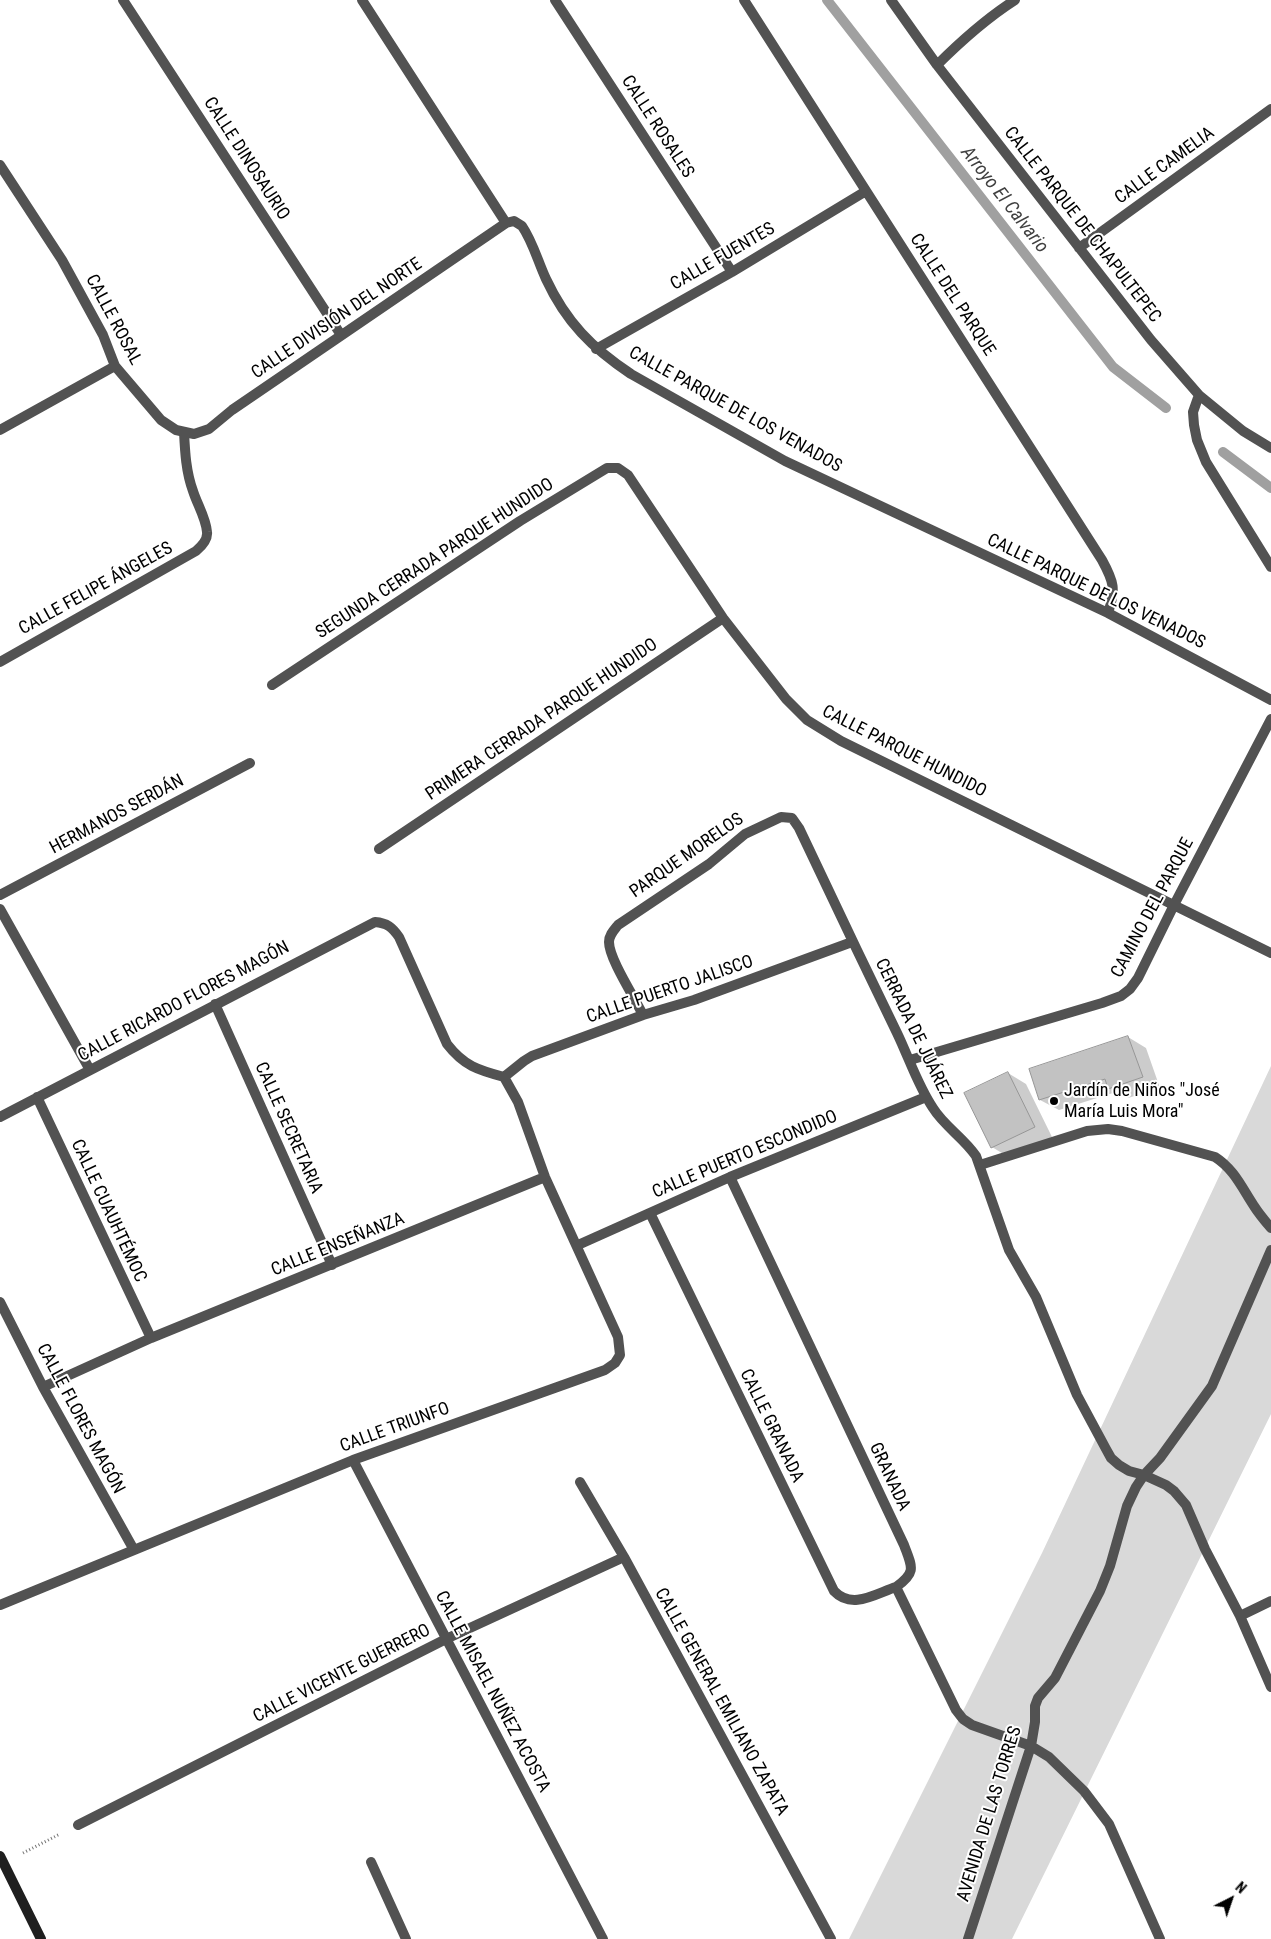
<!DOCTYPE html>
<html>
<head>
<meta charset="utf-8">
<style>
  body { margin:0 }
  #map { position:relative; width:1271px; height:1939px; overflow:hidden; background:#fff; font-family:"Roboto Condensed",sans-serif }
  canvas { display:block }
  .north { position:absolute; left:1206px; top:1874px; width:50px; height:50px; -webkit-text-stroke:4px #fff; paint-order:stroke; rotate:41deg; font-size:14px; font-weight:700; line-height:20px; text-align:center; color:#000 }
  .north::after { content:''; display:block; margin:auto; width:18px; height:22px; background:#000; clip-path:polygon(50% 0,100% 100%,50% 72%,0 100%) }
</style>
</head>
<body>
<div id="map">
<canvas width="1271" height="1939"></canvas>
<div class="north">N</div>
</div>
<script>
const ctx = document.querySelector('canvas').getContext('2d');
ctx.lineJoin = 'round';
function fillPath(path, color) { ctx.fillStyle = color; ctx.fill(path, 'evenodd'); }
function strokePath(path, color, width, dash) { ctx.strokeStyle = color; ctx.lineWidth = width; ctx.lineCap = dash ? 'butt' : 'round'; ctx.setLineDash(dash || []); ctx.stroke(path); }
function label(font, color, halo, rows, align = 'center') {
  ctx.font = font + ' "Roboto Condensed",sans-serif'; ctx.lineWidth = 4; ctx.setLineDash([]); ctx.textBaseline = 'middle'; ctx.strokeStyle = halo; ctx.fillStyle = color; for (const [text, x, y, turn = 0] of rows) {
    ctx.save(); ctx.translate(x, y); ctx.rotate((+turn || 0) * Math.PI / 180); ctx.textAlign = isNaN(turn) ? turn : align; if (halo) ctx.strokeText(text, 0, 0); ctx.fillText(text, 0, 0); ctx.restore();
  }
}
fillPath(new Path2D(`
  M 1271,1066 L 1271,1414 L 1012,1939 L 849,1939 L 1042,1553 Z`), '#d9d9d9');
fillPath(new Path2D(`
  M 1128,1037 L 1146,1048 L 1160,1088 L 1128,1098 L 1116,1092 L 1059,1110 L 1040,1100 Z
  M 1008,1073 L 1026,1084 L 1052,1137 L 1010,1158 L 992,1147 Z`), '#0003');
strokePath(new Path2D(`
  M 827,0 L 1113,367 L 1166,408
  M 1223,452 L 1271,488`), '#a0a0a0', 10);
const building = new Path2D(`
  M 1128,1036 L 1143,1077 L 1108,1089 L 1105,1079 L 1039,1100 L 1029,1069 Z
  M 1008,1072 L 1035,1127 L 991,1148 L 964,1093 Z`);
fillPath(building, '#c2c2c2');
strokePath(building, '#969696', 1);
strokePath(new Path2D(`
  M 23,1853 L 60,1834`), '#747474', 3, [1, 2.5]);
strokePath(new Path2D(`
  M 123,0 L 341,335
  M 362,0 L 506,223 L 514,221 L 522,226 C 533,242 538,262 546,279 C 566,322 592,348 631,374 L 785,461 L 1108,613 L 1271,700
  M 555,0 L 732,272
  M 744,0 L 1102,560 C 1114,582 1116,589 1108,613
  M 891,0 L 937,65 L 1151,340 L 1199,395 L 1243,431 L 1271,448
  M 937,65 C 961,41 987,18 1015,0
  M 0,165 L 62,260 L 103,335 L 115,366 L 161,420 L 176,430 L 194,434 L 209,429 L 232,410 L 506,223
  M 1079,248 L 1271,109
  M 596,349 L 732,272 L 866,191
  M 1199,395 L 1193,412 L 1194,425 L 1197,440 L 1206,462 L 1271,567
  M 0,430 L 115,366
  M 0,662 L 196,551 C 202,546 208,540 207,532 C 206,518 197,504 193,491 C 186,472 185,452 184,432
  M 272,685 L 520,521 L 607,468 L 618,468 L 628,475 L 723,618 L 786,699 L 807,720 L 841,741 L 1271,953
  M 379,849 L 723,618
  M 0,895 L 250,763
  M 0,909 L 90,1070
  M 215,1004 L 332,1265
  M 643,1015 C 635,998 609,959 609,942 C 609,935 614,930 618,925 L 709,864 L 745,834 L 781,817 L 792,818 L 799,828 C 831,896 864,965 897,1033 C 909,1058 918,1086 933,1108 C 944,1126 964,1138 976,1156 L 1009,1250 L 1036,1297 L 1077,1395 L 1106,1449 L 1111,1458 L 1119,1465 L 1129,1471 L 1144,1475 L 1166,1485 L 1174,1491 L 1186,1505 L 1205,1549 L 1240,1616 L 1271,1687
  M 910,1060 L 1102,1003 L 1121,996 L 1130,989 L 1138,978 L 1174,905 L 1271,719
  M 504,1077 L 524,1061 L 532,1056 L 643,1015 L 694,1000 L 852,942
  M 37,1097 L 151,1338
  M 0,1117 L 375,922 C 387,923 392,927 399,937 L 447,1044 C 464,1066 478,1070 504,1077
  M 980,1165 L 1087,1131 L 1108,1129 L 1122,1131 L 1215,1157 C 1234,1169 1242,1188 1254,1206 C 1259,1214 1265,1221 1271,1228
  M 730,1177 L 904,1545 C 912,1567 917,1572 896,1587 L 956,1710 L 963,1719 L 972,1725 L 1031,1746 L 1049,1757 L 1084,1791 L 1109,1824 L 1160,1939
  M 650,1213 L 834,1591 C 852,1610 875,1594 896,1587
  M 578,1245 L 730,1177 L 926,1097
  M 0,1302 L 43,1387 L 134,1550
  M 43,1387 L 151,1338 L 545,1177
  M 353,1460 L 603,1939
  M 580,1482 L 624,1557 L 831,1939
  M 0,1605 L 353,1460 L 605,1370 L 615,1363 L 620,1355 L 618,1337 L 545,1177 L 518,1102 L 504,1077
  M 1240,1616 L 1271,1601
  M 78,1825 L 446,1639 L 624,1557
  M 371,1862 L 406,1939
  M 968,1939 L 1031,1746 L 1035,1722 L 1035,1706 L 1038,1698 L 1055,1678 L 1100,1591 L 1110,1566 L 1127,1506 L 1136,1487 L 1144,1475 L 1160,1458 L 1212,1386 L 1271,1250`), '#525252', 10);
strokePath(new Path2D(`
  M 0,1856 L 41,1939`), '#1f1f1f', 10);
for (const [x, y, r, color] of [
  [1054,1101,5,"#000"]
]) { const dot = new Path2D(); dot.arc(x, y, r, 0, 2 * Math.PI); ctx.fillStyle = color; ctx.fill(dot); strokePath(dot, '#fff', 2); }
label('18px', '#000', '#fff', [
  ["CALLE ROSALES",657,127,57],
  ["CALLE DINOSAURIO",246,159,57],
  ["CALLE CAMELIA",1165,166,-36],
  ["CALLE PARQUE DE CHAPULTEPEC",1082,225,52],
  ["CALLE FUENTES",723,257,-30],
  ["CALLE DEL PARQUE",952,295,57],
  ["CALLE DIVISIÓN DEL NORTE",337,319,-34],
  ["CALLE ROSAL",113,320,62],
  ["CALLE PARQUE DE LOS VENADOS",735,410,29],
  ["SEGUNDA CERRADA PARQUE HUNDIDO",435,559,-33],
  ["CALLE FELIPE ÁNGELES",96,589,-29],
  ["CALLE PARQUE DE LOS VENADOS",1096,592,26],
  ["PRIMERA CERRADA PARQUE HUNDIDO",542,720,-34],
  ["CALLE PARQUE HUNDIDO",904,752,27],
  ["HERMANOS SERDÁN",117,815,-28],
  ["PARQUE MORELOS",687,856,-35],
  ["CAMINO DEL PARQUE",1153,908,-62],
  ["CALLE PUERTO JALISCO",670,990,-19],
  ["CALLE RICARDO FLORES MAGÓN",184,1002,-28],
  ["CERRADA DE JUÁREZ",913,1029,64],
  ["CALLE SECRETARIA",288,1128,66],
  ["CALLE PUERTO ESCONDIDO",745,1155,-23],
  ["CALLE CUAUHTÉMOC",108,1211,65],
  ["CALLE ENSEÑANZA",338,1245,-22],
  ["CALLE FLORES MAGÓN",80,1419,62],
  ["CALLE GRANADA",771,1426,64],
  ["CALLE TRIUNFO",395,1428,-20],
  ["GRANADA",889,1477,65],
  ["CALLE VICENTE GUERRERO",342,1674,-27],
  ["CALLE MISAEL NUÑEZ ACOSTA",492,1692,62],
  ["CALLE GENERAL EMILIANO ZAPATA",721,1702,61],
  ["AVENIDA DE LAS TORRES",990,1814,-73]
]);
label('18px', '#000', '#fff', [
  ["Jardín de Niños \"José",1064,1091],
  ["María Luis Mora\"",1064,1112]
], 'left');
label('italic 19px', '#414141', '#fff', [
  ["Arroyo El Calvario",1004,200,52]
]);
</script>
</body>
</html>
